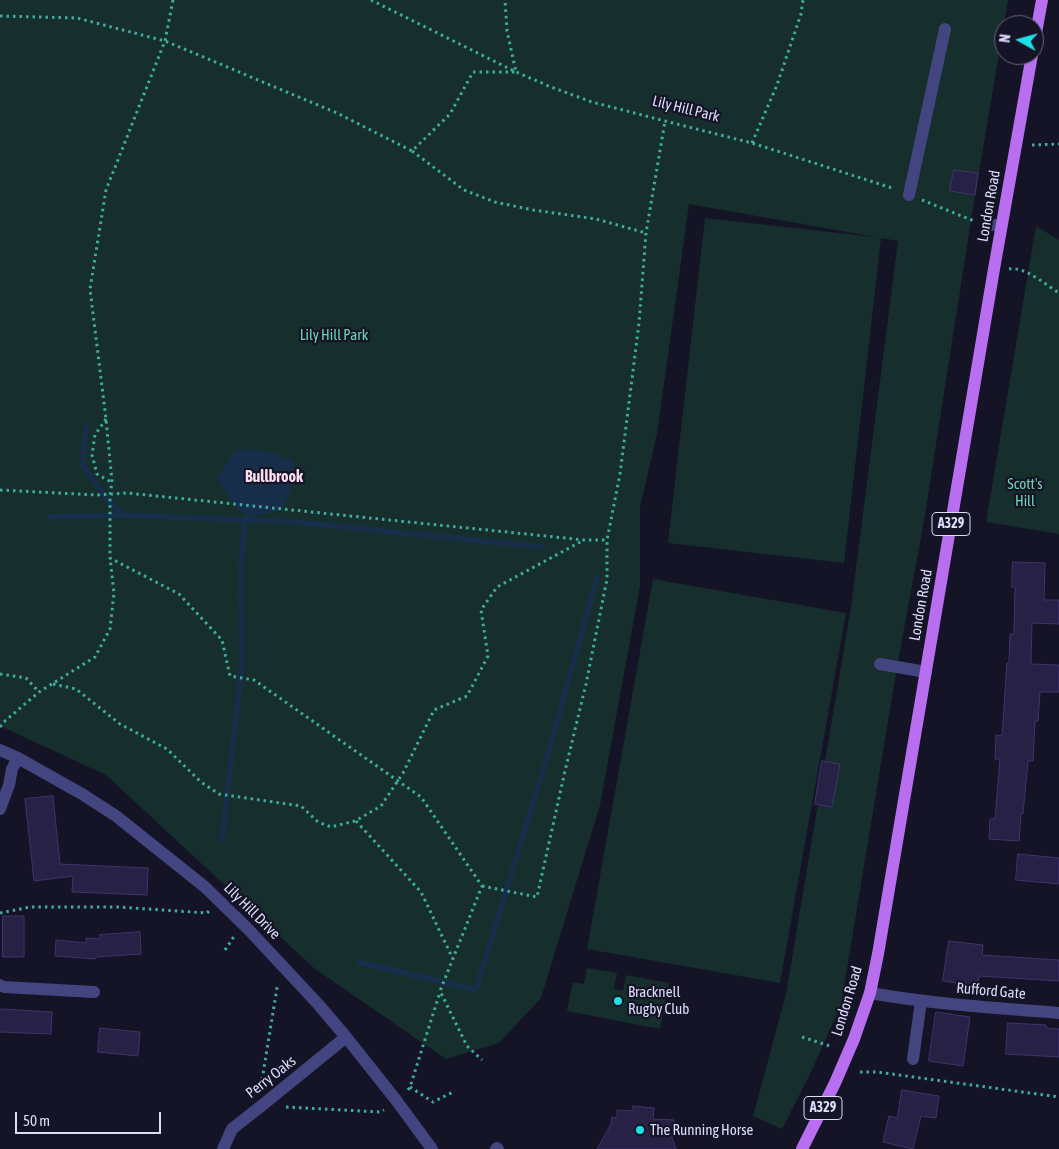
<!DOCTYPE html>
<html>
<head>
<meta charset="utf-8">
<style>
  body { margin:0 }
  #map { position:relative; width:1059px; height:1149px; overflow:hidden; background:#151326; font-family:"Asap Condensed",sans-serif }
  canvas { display:block }
  .north { position:absolute; left:994px; top:15px; width:50px; height:50px; box-sizing:border-box; background:#151326; border:1px solid #65637b; border-radius:50%; rotate:277deg; font-size:14px; font-weight:700; line-height:20px; text-align:center; color:#dddcfb }
  .north::after { content:''; display:block; margin:auto; width:18px; height:22px; background:#1ddfe6; clip-path:polygon(50% 0,100% 100%,50% 72%,0 100%) }
  .scale { position:absolute; left:15px; top:1112px; width:146px; height:22px; box-sizing:border-box; border:2px solid #dddcfb; border-top:0; padding-left:6px; font-size:15px; line-height:18px; white-space:nowrap; color:#dddcfb; -webkit-text-stroke:4px #151326; paint-order:stroke }
</style>
</head>
<body>
<div id="map">
<canvas width="1059" height="1149"></canvas>
<div class="north">N</div>
<div class="scale">50 m</div>
</div>
<script>
const ctx = document.querySelector('canvas').getContext('2d');
ctx.lineJoin = 'round';
function fillPath(path, color) { ctx.fillStyle = color; ctx.fill(path, 'evenodd'); }
function strokePath(path, color, width, dash) { ctx.strokeStyle = color; ctx.lineWidth = width; ctx.lineCap = dash ? 'butt' : 'round'; ctx.setLineDash(dash || []); ctx.stroke(path); }
function label(font, color, halo, rows, align = 'center') {
  ctx.font = font + ' "Asap Condensed",sans-serif'; ctx.lineWidth = 4.5; ctx.setLineDash([]); ctx.textBaseline = 'middle'; ctx.strokeStyle = halo; ctx.fillStyle = color; for (const [text, x, y, turn = 0] of rows) {
    ctx.save(); ctx.translate(x, y); ctx.rotate((+turn || 0) * Math.PI / 180); ctx.textAlign = isNaN(turn) ? turn : align; if (halo) ctx.strokeText(text, 0, 0); ctx.fillText(text, 0, 0); ctx.restore();
  }
}
fillPath(new Path2D(`
  M 0,0 L 1008,0 L 972,214 L 924,521 L 897,667 L 841,1005 L 810,1074 L 782,1129 L 753,1116 L 786,994 L 851,607 L 898,241 L 881,238 L 844,563 L 668,543 L 705,218 L 875,237 L 689,204 L 657,434 L 640,507 L 640,586 L 600,805 L 541,998 L 499,1043 L 446,1059 L 315,969 L 106,775 L 0,726 Z
  M 1036,226 L 1059,240 L 1059,534 L 986,522 Z
  M 653,579 L 846,613 L 780,983 L 587,949 Z
  M 587,968 L 617,973 L 614,989 L 623,991 L 626,975 L 669,983 L 660,1029 L 567,1011 L 573,982 L 584,984 Z`), '#162f2d');
fillPath(new Path2D(`
  M 236,449 L 267,451 L 294,461 L 294,481 L 283,510 L 254,516 L 237,510 L 217,479 Z`), '#172e4b');
strokePath(new Path2D(`
  M 86,426 L 83,465 L 106,498 L 122,515
  M 50,517 L 122,515 L 295,522 L 541,547
  M 222,840 L 242,664 L 241,568 L 245,520 L 248,514
  M 359,962 L 476,990 L 548,754 L 597,578`), '#172e4b', 5.5);
const building = new Path2D(`
  M 954,170 L 978,173 L 975,195 L 950,191 Z
  M 1013,562 L 1045,563 L 1044,600 L 1059,600 L 1059,624 L 1032,623 L 1031,664 L 1059,665 L 1059,692 L 1040,692 L 1038,721 L 1035,721 L 1033,761 L 1028,761 L 1023,814 L 1021,813 L 1019,841 L 989,839 L 990,819 L 995,819 L 1000,759 L 995,759 L 996,735 L 1002,736 L 1007,663 L 1009,663 L 1010,634 L 1014,634 L 1015,587 L 1012,587 Z
  M 822,761 L 840,764 L 832,807 L 815,804 Z
  M 53,796 L 60,864 L 148,868 L 147,895 L 72,892 L 73,876 L 34,881 L 25,799 Z
  M 1018,854 L 1059,858 L 1059,884 L 1016,880 Z
  M 3,916 L 24,916 L 24,957 L 3,957 Z
  M 140,932 L 141,954 L 96,957 L 95,959 L 55,956 L 56,940 L 86,943 L 86,938 L 100,939 L 100,935 Z
  M 949,941 L 983,945 L 982,955 L 1059,960 L 1059,981 L 979,976 L 978,986 L 943,981 Z
  M 0,1009 L 52,1012 L 51,1034 L 0,1032 Z
  M 936,1012 L 970,1017 L 963,1066 L 929,1061 Z
  M 1008,1023 L 1046,1025 L 1046,1028 L 1059,1029 L 1059,1057 L 1006,1054 Z
  M 100,1028 L 140,1032 L 138,1056 L 98,1052 Z
  M 902,1090 L 939,1096 L 936,1118 L 921,1116 L 913,1149 L 883,1142 L 889,1116 L 897,1118 Z
  M 633,1106 L 654,1108 L 653,1119 L 674,1120 L 672,1138 L 676,1149 L 597,1149 L 611,1124 L 612,1117 L 617,1118 L 617,1110 L 633,1111 Z`);
fillPath(building, '#262145');
strokePath(building, '#3d356e', 1);
strokePath(new Path2D(`
  M 173,0 L 165,41 L 106,190 L 90,289 L 106,419 L 112,482 L 110,495 L 110,558 L 179,594 L 222,640 L 230,676 L 254,680 L 421,797 L 482,886 L 440,991 L 467,1046 L 482,1060
  M 371,0 L 516,72 L 551,87 L 592,102 L 665,121 L 752,143 L 895,189
  M 0,16 L 77,18 L 165,41 L 337,113 L 412,151 L 450,114 L 473,72 L 516,72 L 507,31 L 505,0
  M 752,143 L 777,85 L 801,14 L 803,0
  M 1032,145 L 1059,144
  M 412,151 L 464,190 L 495,202 L 533,210 L 596,219 L 646,233
  M 922,200 L 974,221
  M 1009,269 C 1025,266 1046,285 1059,293
  M 106,419 L 95,435 L 92,455 L 97,474 L 111,482
  M 0,490 L 96,495 L 127,493 L 584,540 L 607,540
  M 0,674 L 26,678 L 39,692
  M 53,684 L 76,689 L 120,724 L 167,749 L 201,782 L 219,794 L 301,806 L 318,822 L 331,827 L 355,821 L 381,806 L 403,773 L 434,710 L 467,696 L 488,656 L 481,610 L 497,587 L 584,540
  M 0,727 L 5,721 L 39,692 L 95,657 L 110,629 L 114,593 L 110,558
  M 356,821 L 421,892 L 453,959
  M 482,886 L 537,897 L 565,771 L 586,684 L 607,579 L 607,540 L 620,474 L 639,323 L 646,233 L 665,121
  M 0,913 L 30,907 L 118,907 L 207,913 L 209,911
  M 225,950 L 235,935
  M 802,1037 L 833,1047
  M 860,1072 L 877,1072 L 1059,1097
  M 261,1086 L 277,988 L 279,984
  M 410,1087 L 433,1102 L 455,1091
  M 408,1090 L 410,1087 L 440,992
  M 286,1107 L 380,1112 L 384,1110`), '#3ead9f', 3, [2.5, 4]);
strokePath(new Path2D(`
  M 909,195 L 945,29
  M 987,224 L 1001,226
  M 880,664 L 926,672
  M 0,750 L 18,758 L 82,794 L 116,816 L 205,887 L 249,930 L 318,1004 L 346,1037 L 396,1100 L 432,1149
  M 0,809 L 9,785 L 12,769 L 18,758
  M 0,985 L 4,987 L 94,992
  M 870,993 C 932,1004 996,1008 1059,1013
  M 913,1059 L 921,1001
  M 223,1149 L 232,1129 L 265,1103 L 346,1037
  M 496,1149 L 497,1148 L 498,1149`), '#434580', 12);
strokePath(new Path2D(`
  M 1034,44 L 1042,0
  M 802,1149 L 835,1083 L 854,1039 L 870,993 L 878,954 L 994,269 L 1032,55`), '#b76fef', 12);
for (const [x, y, r, color] of [
  [618,1001,5,"#1ddfe6"],
  [640,1130,5,"#1ddfe6"]
]) { const dot = new Path2D(); dot.arc(x, y, r, 0, 2 * Math.PI); ctx.fillStyle = color; ctx.fill(dot); strokePath(dot, '#151326', 2); }
for (const [x, y, w] of [
  [951,524,38],
  [823,1108,38]
]) { const box = new Path2D(); box.roundRect(x - w / 2, y - 11.5, w, 23, 4); ctx.fillStyle = '#151326'; ctx.fill(box); strokePath(box, '#dddcfb', 1); }
label('bold 14px', '#dddcfb', null, [
  ["A329",951,524],
  ["A329",823,1108]
]);
label('15px', '#dddcfb', '#151326', [
  ["Lily Hill Park",686,109,14],
  ["London Road",989,206,-80],
  ["London Road",921,605,-80],
  ["Lily Hill Drive",252,911,45],
  ["Rufford Gate",991,991,5],
  ["London Road",847,1001,-73],
  ["Perry Oaks",271,1077,-38]
]);
label('15px', '#6fd4b4', '#151326', [
  ["Lily Hill Park",334,335],
  ["Scott's",1025,484],
  ["Hill",1025,501]
]);
label('15px', '#dddcfb', '#151326', [
  ["Bracknell",628,992],
  ["Rugby Club",628,1009],
  ["The Running Horse",650,1130]
], 'left');
label('bold 16px', '#fbddf2', '#151326', [
  ["Bullbrook",274,477]
]);
</script>
</body>
</html>
